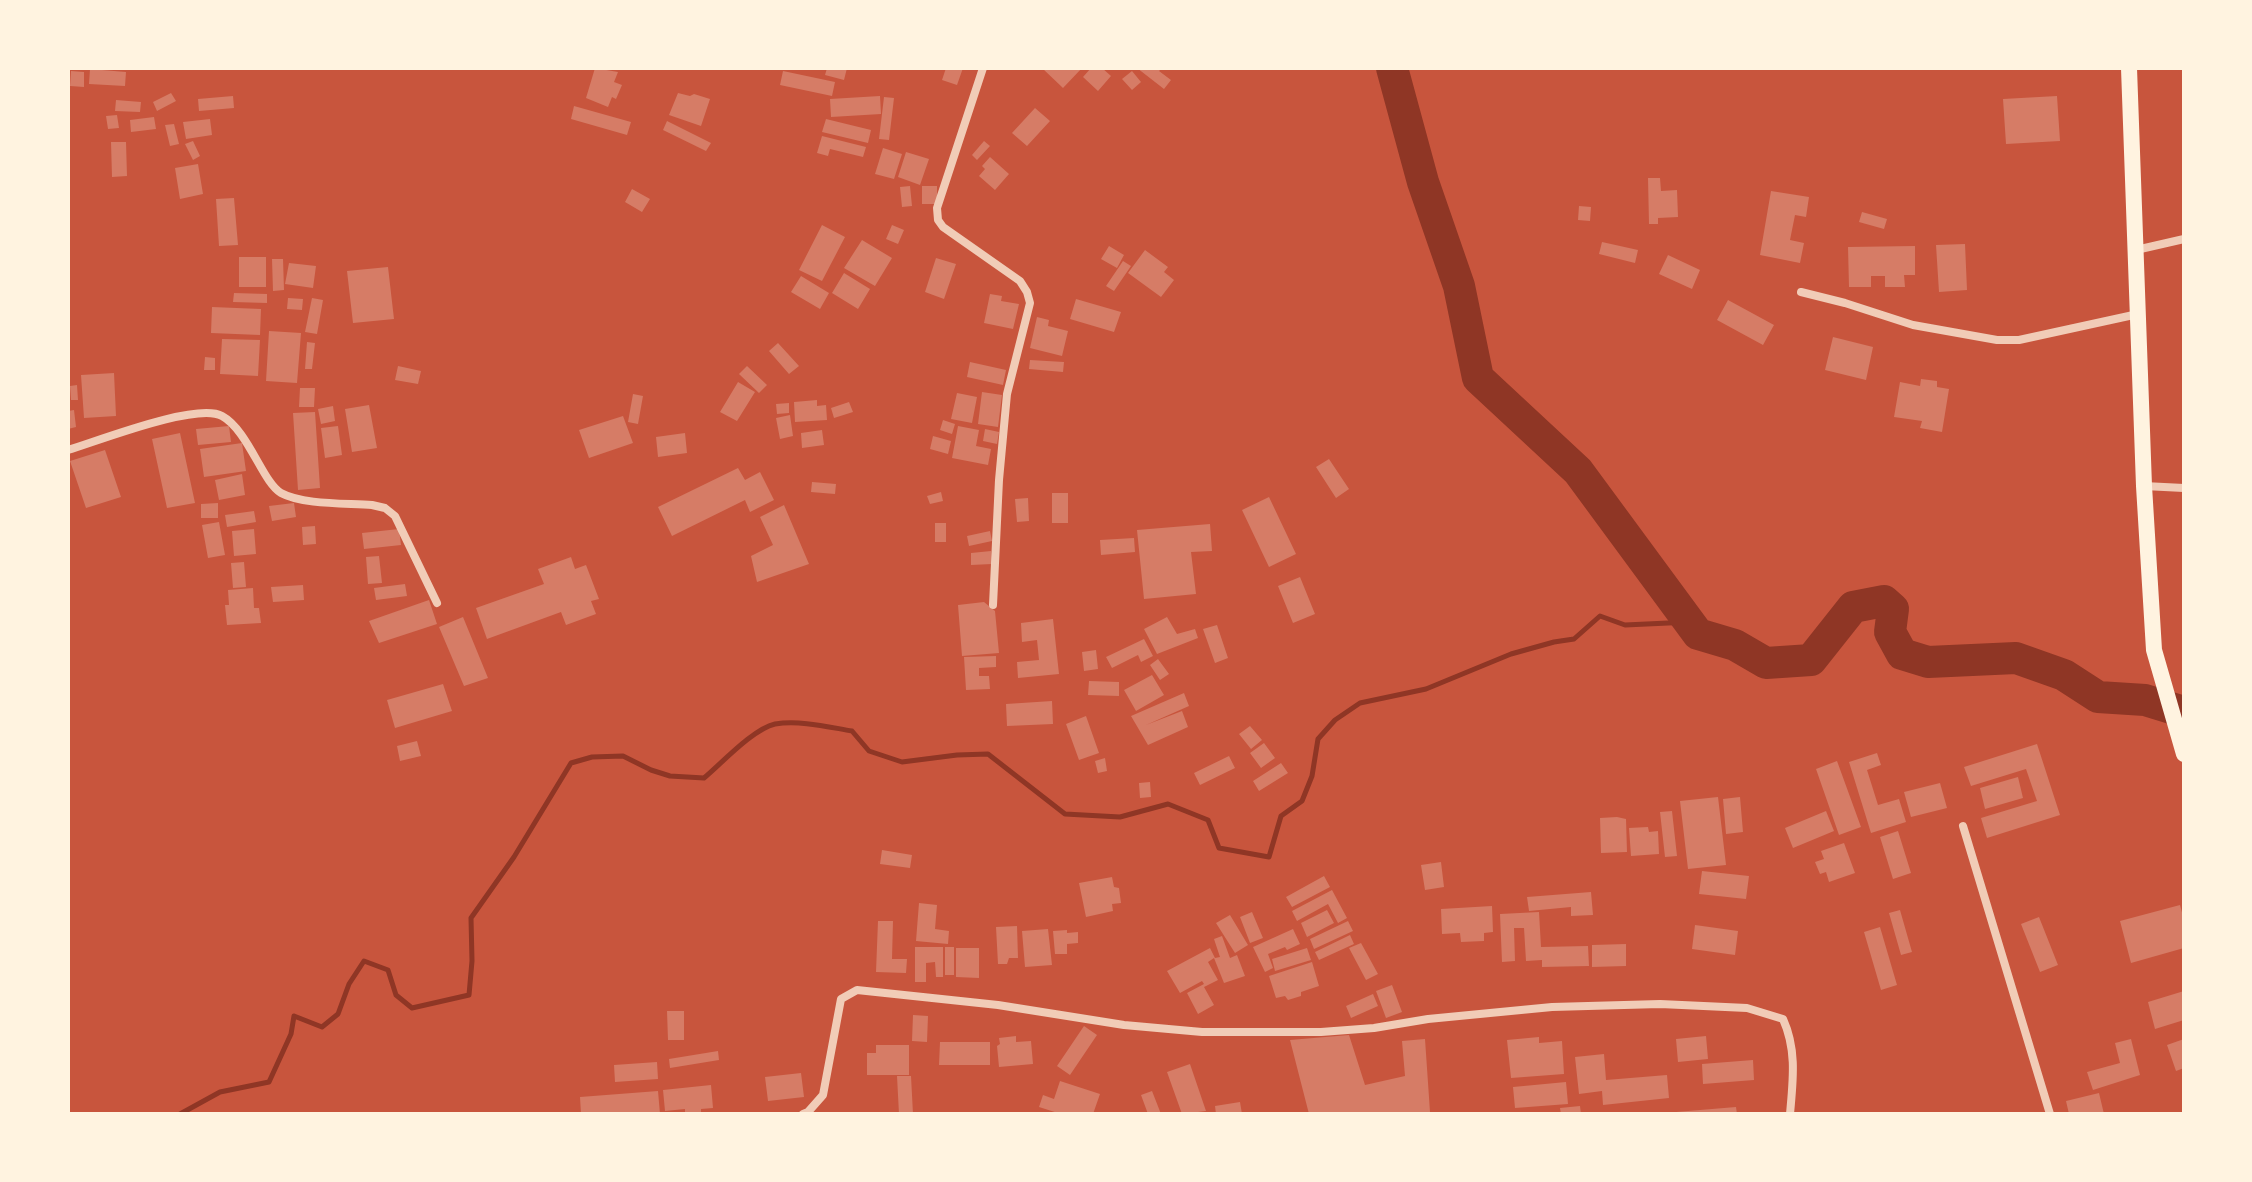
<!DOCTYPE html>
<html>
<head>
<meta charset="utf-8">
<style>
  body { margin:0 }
  #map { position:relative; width:2252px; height:1182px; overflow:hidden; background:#c8553d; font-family:Jost,sans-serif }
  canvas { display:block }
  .frame { position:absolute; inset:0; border:70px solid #fff3e0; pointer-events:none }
</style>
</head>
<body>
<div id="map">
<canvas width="2252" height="1182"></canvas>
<div class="frame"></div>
</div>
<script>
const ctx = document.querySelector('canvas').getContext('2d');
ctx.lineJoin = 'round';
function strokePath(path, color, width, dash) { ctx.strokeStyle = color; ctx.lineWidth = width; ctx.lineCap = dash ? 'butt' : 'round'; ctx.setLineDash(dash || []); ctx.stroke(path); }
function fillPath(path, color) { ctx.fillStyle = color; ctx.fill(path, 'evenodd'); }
strokePath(new Path2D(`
  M 180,1114 L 220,1092 L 269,1082 L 291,1034 L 294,1016 L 322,1027 L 338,1014 L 349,984 L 364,961 L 388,970 L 396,995 L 412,1008 L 469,995 L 472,961 L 471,918 L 514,857 L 571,763 L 592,757 L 623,756 L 651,770 L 670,776 L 704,778 C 722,763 753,729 775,724 C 800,720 828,727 852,731 L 869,751 L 902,762 L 957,755 L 988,754 L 1065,814 L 1120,817 L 1168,804 L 1208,820 L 1219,848 L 1269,857 L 1281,816 L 1302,801 L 1312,776 L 1318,739 L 1335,720 L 1360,703 L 1426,689 L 1511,654 L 1554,642 L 1574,639 L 1600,616 L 1625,625 L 1690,622`), '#8f3625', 5);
strokePath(new Path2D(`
  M 1392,68 L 1423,182 L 1459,286 L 1478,378 L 1578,471 L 1698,634 L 1735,645 L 1766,663 L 1811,660 L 1853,607 L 1884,601 L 1893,609 L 1890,632 L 1902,654 L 1928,662 L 2016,658 L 2064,675 L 2098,697 L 2145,700 L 2184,712`), '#8f3625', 32);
fillPath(new Path2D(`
  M 595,68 L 618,72 L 614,82 L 622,85 L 616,99 L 612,97 L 608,107 L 586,98 Z
  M 827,68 L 847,68 L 844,80 L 825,75 Z
  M 946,68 L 963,68 L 957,85 L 942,80 Z
  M 1042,68 L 1082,68 L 1063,88 Z
  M 1091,68 L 1102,68 L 1111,76 L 1098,91 L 1083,77 Z
  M 1137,68 L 1162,68 L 1159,71 L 1171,80 L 1164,89 Z
  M 90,69 L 126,72 L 125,86 L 89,84 Z
  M 71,71 L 84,72 L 84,87 L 70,86 Z
  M 783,71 L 835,82 L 832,96 L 780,85 Z
  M 1132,71 L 1141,82 L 1132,90 L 1122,79 Z
  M 171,93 L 176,101 L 157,111 L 153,102 Z
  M 678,93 L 690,96 L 694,94 L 710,99 L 701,126 L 669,115 Z
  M 233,96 L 234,108 L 199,111 L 198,99 Z
  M 880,96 L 881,114 L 831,117 L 830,99 Z
  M 2057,96 L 2060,141 L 2006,144 L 2003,99 Z
  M 884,97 L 894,98 L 889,140 L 879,139 Z
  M 116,100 L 141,102 L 140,112 L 115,111 Z
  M 574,106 L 631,122 L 627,135 L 571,119 Z
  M 1035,108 L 1050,121 L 1027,146 L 1012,133 Z
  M 117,115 L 119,128 L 108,129 L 106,116 Z
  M 154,117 L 156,129 L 131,132 L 130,120 Z
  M 210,119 L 212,135 L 186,139 L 183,122 Z
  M 826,119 L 871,130 L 868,143 L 822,132 Z
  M 667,121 L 711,143 L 706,151 L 663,130 Z
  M 174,124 L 179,144 L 170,146 L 165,125 Z
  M 822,136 L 866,147 L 863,157 L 830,149 L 828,156 L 817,153 Z
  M 193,141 L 200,156 L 193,160 L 185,144 Z
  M 984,141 L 990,146 L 977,160 L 972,155 Z
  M 111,142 L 126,142 L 127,176 L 112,177 Z
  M 883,148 L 902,154 L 894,179 L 875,174 Z
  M 906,152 L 929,159 L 920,185 L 898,177 Z
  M 990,157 L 1009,174 L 995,190 L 979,176 L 985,169 L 982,166 Z
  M 198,164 L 203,194 L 180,199 L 175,168 Z
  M 1648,178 L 1660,178 L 1661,191 L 1677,190 L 1678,217 L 1658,218 L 1658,224 L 1649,224 Z
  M 910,186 L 912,206 L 902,207 L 900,187 Z
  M 922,186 L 937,186 L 937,204 L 922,204 Z
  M 632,189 L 650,199 L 642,212 L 625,202 Z
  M 1771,191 L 1809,197 L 1806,217 L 1795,215 L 1790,240 L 1804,243 L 1800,263 L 1760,255 Z
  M 234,198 L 238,245 L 219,246 L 216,199 Z
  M 1579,206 L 1591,207 L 1590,221 L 1578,220 Z
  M 1862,212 L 1887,219 L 1884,229 L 1859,222 Z
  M 822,225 L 845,237 L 822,281 L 799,270 Z
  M 892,225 L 904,230 L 898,244 L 886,239 Z
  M 862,240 L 892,258 L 875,286 L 844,268 Z
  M 1602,242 L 1638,250 L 1635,263 L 1599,254 Z
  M 1965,244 L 1967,290 L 1939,292 L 1936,245 Z
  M 1109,246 L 1124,255 L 1117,268 L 1101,259 Z
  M 1915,246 L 1915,275 L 1904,275 L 1905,287 L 1885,287 L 1885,276 L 1871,276 L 1871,287 L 1849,287 L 1848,247 Z
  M 1145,250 L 1168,267 L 1164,272 L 1174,280 L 1161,297 L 1128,273 Z
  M 1668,255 L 1700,270 L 1692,289 L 1659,274 Z
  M 239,257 L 266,257 L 266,287 L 239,287 Z
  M 936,258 L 956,264 L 944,299 L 925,292 Z
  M 272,259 L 283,259 L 284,290 L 273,291 Z
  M 1123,261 L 1131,266 L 1114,291 L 1106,286 Z
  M 289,263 L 316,266 L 313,288 L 285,284 Z
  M 388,267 L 394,319 L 353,323 L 347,271 Z
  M 844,273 L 870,289 L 858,309 L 832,293 Z
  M 801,276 L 829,293 L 820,309 L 791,292 Z
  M 234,293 L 267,294 L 267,303 L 233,302 Z
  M 990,294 L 1002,296 L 1001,301 L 1019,304 L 1013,329 L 984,323 Z
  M 288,298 L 303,299 L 302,310 L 287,309 Z
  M 312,298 L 323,300 L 317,334 L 305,332 Z
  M 1076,299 L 1121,312 L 1114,332 L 1070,319 Z
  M 1728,300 L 1774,325 L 1763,345 L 1717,320 Z
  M 212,307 L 261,309 L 260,335 L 211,333 Z
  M 1037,317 L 1049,320 L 1048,326 L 1068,331 L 1062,356 L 1030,348 Z
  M 269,331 L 301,333 L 297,383 L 266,381 Z
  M 1833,337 L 1873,347 L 1866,380 L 1825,370 Z
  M 222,339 L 260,340 L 258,376 L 220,374 Z
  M 307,342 L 315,343 L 312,369 L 305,369 Z
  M 778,343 L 799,366 L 789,374 L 769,351 Z
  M 205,357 L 215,358 L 215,370 L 204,370 Z
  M 1030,360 L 1064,362 L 1063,372 L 1029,369 Z
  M 970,362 L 1006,370 L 1003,385 L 967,377 Z
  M 398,366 L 421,371 L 418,384 L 395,380 Z
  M 747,366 L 767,385 L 759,393 L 739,374 Z
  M 114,373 L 116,416 L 84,418 L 81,375 Z
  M 1921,379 L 1937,381 L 1937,387 L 1949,389 L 1942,432 L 1920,428 L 1922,421 L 1894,417 L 1900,382 L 1920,386 Z
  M 738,382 L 755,392 L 737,421 L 720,412 Z
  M 77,385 L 78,400 L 71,400 L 70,386 Z
  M 300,388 L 315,388 L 314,407 L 299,407 Z
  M 982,392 L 1002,395 L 998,427 L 978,424 Z
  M 957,393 L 977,397 L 972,423 L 951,419 Z
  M 633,394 L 643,396 L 638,424 L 628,422 Z
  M 817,400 L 817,406 L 826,405 L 827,420 L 795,422 L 794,402 Z
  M 849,402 L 853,412 L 834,418 L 831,408 Z
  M 789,403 L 789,413 L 777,414 L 776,404 Z
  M 369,405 L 377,448 L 352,452 L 345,409 Z
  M 333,406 L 335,421 L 321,424 L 318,409 Z
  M 74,410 L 76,427 L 68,429 L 68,411 Z
  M 315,412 L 320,488 L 298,490 L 293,413 Z
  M 790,415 L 793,436 L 780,439 L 776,418 Z
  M 623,416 L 633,443 L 589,458 L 579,430 Z
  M 943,420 L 955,424 L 952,434 L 940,430 Z
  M 229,426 L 231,442 L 198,445 L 196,429 Z
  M 338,426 L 342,455 L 325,458 L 321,428 Z
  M 958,426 L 979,430 L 976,446 L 991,449 L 988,465 L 952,458 Z
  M 985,429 L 999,432 L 997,444 L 983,441 Z
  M 822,430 L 824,445 L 802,448 L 801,433 Z
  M 180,433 L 195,503 L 167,508 L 152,439 Z
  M 685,433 L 687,453 L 658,457 L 656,437 Z
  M 933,436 L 951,441 L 948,454 L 930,449 Z
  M 242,443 L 246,471 L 204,477 L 200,449 Z
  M 105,450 L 121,497 L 86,508 L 70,461 Z
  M 1329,459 L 1349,489 L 1336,498 L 1316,467 Z
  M 738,468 L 745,480 L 760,472 L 774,500 L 750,512 L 745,500 L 672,536 L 658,507 Z
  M 242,474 L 245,495 L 219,500 L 215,480 Z
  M 812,482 L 836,484 L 835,494 L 811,492 Z
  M 941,492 L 943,501 L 930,504 L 927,496 Z
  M 1052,493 L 1068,493 L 1068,523 L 1052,523 Z
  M 1269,497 L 1296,554 L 1269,567 L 1242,510 Z
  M 1028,498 L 1029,521 L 1017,522 L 1015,499 Z
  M 218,503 L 218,518 L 201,518 L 201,504 Z
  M 294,503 L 296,517 L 272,521 L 269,506 Z
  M 784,505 L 809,564 L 757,582 L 751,556 L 773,545 L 760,517 Z
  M 254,511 L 256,522 L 227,527 L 225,515 Z
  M 219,522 L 225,555 L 208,558 L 202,525 Z
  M 935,523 L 946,523 L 946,542 L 935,542 Z
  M 1210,524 L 1212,551 L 1191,552 L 1196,594 L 1144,599 L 1137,530 Z
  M 315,526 L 316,544 L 303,545 L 302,527 Z
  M 254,529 L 256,554 L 234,556 L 232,531 Z
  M 399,529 L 401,545 L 364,549 L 362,533 Z
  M 990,531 L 992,541 L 969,546 L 967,536 Z
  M 1134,538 L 1135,552 L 1101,555 L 1100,540 Z
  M 991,551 L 992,564 L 971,565 L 971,553 Z
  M 379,556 L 382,583 L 368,584 L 366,557 Z
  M 571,557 L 575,569 L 586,565 L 599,599 L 591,601 L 596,614 L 566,625 L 561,612 L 487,639 L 476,608 L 544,584 L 538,569 Z
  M 244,562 L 246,587 L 233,588 L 231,563 Z
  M 1300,577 L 1315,614 L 1293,623 L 1278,586 Z
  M 405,584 L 407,596 L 376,600 L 374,588 Z
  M 303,585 L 304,600 L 273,602 L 271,587 Z
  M 253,588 L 254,608 L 259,608 L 261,623 L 227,625 L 225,605 L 229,605 L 228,590 Z
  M 429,600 L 437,624 L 379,643 L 369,621 Z
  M 984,602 L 995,611 L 999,653 L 962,656 L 958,605 Z
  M 463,617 L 488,678 L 464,686 L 439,627 Z
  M 1167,617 L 1177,634 L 1195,629 L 1198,638 L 1157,654 L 1144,629 Z
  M 1053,619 L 1059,674 L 1018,678 L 1017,662 L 1039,660 L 1037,640 L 1022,642 L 1021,623 Z
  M 1217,625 L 1228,658 L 1215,663 L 1203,629 Z
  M 1144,639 L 1153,656 L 1141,662 L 1138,655 L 1112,668 L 1106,657 Z
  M 1096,650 L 1098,669 L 1084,671 L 1082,652 Z
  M 996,656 L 996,667 L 979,668 L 979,676 L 989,676 L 990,689 L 966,690 L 964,657 Z
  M 1158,659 L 1169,674 L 1160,680 L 1150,665 Z
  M 1152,675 L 1164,695 L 1136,711 L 1124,690 Z
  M 1089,681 L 1119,682 L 1119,696 L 1088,695 Z
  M 443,684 L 452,711 L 395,728 L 387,700 Z
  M 1184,693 L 1189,706 L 1146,725 L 1182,711 L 1188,727 L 1148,745 L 1131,716 Z
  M 1052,701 L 1053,724 L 1007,726 L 1006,704 Z
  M 1086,716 L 1099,753 L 1079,760 L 1066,724 Z
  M 1250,726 L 1262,740 L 1251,749 L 1239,734 Z
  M 417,741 L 421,756 L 400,761 L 397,746 Z
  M 1264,743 L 1275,758 L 1261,768 L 1250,753 Z
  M 2037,744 L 2060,815 L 1987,838 L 1981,818 L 2037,801 L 2026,769 L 1971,786 L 1964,767 Z
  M 1877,753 L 1881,765 L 1867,770 L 1878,805 L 1899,799 L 1906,822 L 1871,833 L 1849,762 Z
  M 1229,756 L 1235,768 L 1200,785 L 1194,773 Z
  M 1105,758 L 1107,771 L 1098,773 L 1095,761 Z
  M 1837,761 L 1861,827 L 1839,835 L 1816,769 Z
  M 1281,763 L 1288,773 L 1259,791 L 1253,781 Z
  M 2018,777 L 2023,798 L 1985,809 L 1980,788 Z
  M 1150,782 L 1151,797 L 1140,798 L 1139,783 Z
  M 1940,783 L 1947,808 L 1911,817 L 1904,792 Z
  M 1718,797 L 1726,865 L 1688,869 L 1680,801 Z
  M 1740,797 L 1743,832 L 1726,834 L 1723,799 Z
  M 1672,811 L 1677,856 L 1665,857 L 1660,812 Z
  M 1826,811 L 1834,831 L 1793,848 L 1785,828 Z
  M 1617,817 L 1626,819 L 1627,852 L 1601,853 L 1600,818 Z
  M 1648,827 L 1649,832 L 1658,831 L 1659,854 L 1631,856 L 1629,828 Z
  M 1898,831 L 1911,873 L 1893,879 L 1880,837 Z
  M 1844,843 L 1855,873 L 1829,882 L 1826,872 L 1820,874 L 1815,862 L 1824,859 L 1821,851 Z
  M 882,850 L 912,855 L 910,868 L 880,864 Z
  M 1441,862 L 1444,887 L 1425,890 L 1421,865 Z
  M 1702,871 L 1749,876 L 1746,899 L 1699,894 Z
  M 1324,876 L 1330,887 L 1292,907 L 1286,897 Z
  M 1112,877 L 1114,887 L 1119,888 L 1121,903 L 1112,904 L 1113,911 L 1086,917 L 1079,883 Z
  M 1332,890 L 1347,918 L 1338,923 L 1328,904 L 1297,921 L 1292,911 Z
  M 1591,892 L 1593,915 L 1571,916 L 1571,907 L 1529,911 L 1527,897 Z
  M 919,903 L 937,905 L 935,929 L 949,931 L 948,944 L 916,941 Z
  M 2180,905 L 2184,920 L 2184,948 L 2131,963 L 2120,921 Z
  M 1492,906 L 1493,932 L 1484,933 L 1484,941 L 1461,942 L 1460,933 L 1442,934 L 1441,909 Z
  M 1327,910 L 1334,923 L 1307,937 L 1301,923 Z
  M 1900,910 L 1912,952 L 1901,955 L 1889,913 Z
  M 1252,912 L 1263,938 L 1250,943 L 1240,917 Z
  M 1539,912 L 1541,947 L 1588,946 L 1589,966 L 1542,967 L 1542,960 L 1526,961 L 1524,928 L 1514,928 L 1515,961 L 1502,962 L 1500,914 Z
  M 1230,915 L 1248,945 L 1235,953 L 1216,923 Z
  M 2039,917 L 2058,965 L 2040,972 L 2021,924 Z
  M 878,921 L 893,921 L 892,959 L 907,959 L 906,973 L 876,972 Z
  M 1348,921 L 1353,931 L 1314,949 L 1310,939 Z
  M 1695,925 L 1738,931 L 1735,955 L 1692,949 Z
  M 1017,926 L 1018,958 L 1009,958 L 1007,964 L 998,964 L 996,927 Z
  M 1880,927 L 1897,985 L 1881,990 L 1864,932 Z
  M 1048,929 L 1052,965 L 1025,967 L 1022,931 Z
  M 1293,929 L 1300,944 L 1287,950 L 1285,947 L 1268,954 L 1273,968 L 1265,972 L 1253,947 Z
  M 1067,930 L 1067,933 L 1078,932 L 1078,943 L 1067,944 L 1067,954 L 1055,954 L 1053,931 Z
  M 1350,935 L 1354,944 L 1319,960 L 1315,952 Z
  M 1222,936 L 1230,958 L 1237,955 L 1245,976 L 1224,983 L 1214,958 L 1208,962 L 1218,980 L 1204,987 L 1214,1005 L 1198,1014 L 1187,993 L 1204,984 L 1202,981 L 1180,993 L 1167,971 L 1210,948 L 1215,958 L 1220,957 L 1214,939 Z
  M 1361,943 L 1378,974 L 1366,980 L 1349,948 Z
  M 1626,944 L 1626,966 L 1592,967 L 1592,945 Z
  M 915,947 L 943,947 L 943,977 L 936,977 L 935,962 L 926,963 L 926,982 L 915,982 Z
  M 945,947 L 954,947 L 954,975 L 945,975 Z
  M 956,948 L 979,948 L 979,978 L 956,977 Z
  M 1307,948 L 1311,960 L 1275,971 L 1272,959 Z
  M 1312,962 L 1319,986 L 1301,992 L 1301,996 L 1288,1000 L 1285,996 L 1276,998 L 1269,976 Z
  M 1392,985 L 1402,1012 L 1386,1018 L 1376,991 Z
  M 2184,991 L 2184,1020 L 2155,1029 L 2148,1002 Z
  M 1373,994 L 1378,1006 L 1351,1018 L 1346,1006 Z
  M 667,1011 L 684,1011 L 684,1040 L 668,1040 Z
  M 913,1015 L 928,1016 L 927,1042 L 912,1041 Z
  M 1084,1026 L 1097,1035 L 1070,1075 L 1057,1066 Z
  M 1349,1035 L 1365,1085 L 1405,1076 L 1402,1041 L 1425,1039 L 1430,1112 L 1309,1114 L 1290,1040 Z
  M 1016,1036 L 1016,1042 L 1031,1041 L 1033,1064 L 999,1067 L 997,1046 L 1000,1044 L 999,1038 Z
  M 1706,1036 L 1708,1059 L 1678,1062 L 1676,1039 Z
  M 1539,1037 L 1539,1043 L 1562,1041 L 1564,1074 L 1511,1078 L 1507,1040 Z
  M 2131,1039 L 2140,1075 L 2093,1090 L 2087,1072 L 2120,1063 L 2115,1043 Z
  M 2184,1039 L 2184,1068 L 2176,1071 L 2167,1045 Z
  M 940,1042 L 990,1042 L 990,1065 L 939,1065 Z
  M 876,1045 L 909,1045 L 909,1075 L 867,1075 L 867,1053 L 876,1053 Z
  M 718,1051 L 719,1060 L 670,1068 L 669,1059 Z
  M 1604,1054 L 1606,1080 L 1667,1075 L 1669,1098 L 1603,1105 L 1602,1091 L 1579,1094 L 1575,1057 Z
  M 1753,1060 L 1754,1080 L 1703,1084 L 1702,1064 Z
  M 657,1062 L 658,1079 L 615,1082 L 614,1065 Z
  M 1190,1064 L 1206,1111 L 1182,1114 L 1167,1072 Z
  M 801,1073 L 804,1097 L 768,1101 L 765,1077 Z
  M 897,1076 L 911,1076 L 913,1114 L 899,1114 Z
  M 1060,1081 L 1100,1094 L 1093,1114 L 1061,1114 L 1039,1107 L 1043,1095 L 1054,1099 Z
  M 1566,1082 L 1568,1104 L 1515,1108 L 1513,1087 Z
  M 711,1085 L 713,1108 L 701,1109 L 701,1113 L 697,1114 L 685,1114 L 685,1109 L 665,1111 L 663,1090 Z
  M 658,1091 L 660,1114 L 581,1114 L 580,1097 Z
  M 1152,1091 L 1161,1114 L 1148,1114 L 1141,1095 Z
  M 2099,1093 L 2104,1114 L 2069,1114 L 2066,1101 Z
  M 1240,1102 L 1242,1114 L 1216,1114 L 1215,1106 Z
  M 1580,1106 L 1581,1114 L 1561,1114 L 1560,1108 Z
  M 1736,1107 L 1737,1114 L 1677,1114 L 1676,1112 Z`), '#d67c66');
strokePath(new Path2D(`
  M 983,68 L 937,208 L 938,220 L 943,227 L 1020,281 L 1027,292 L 1030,303 L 1007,394 L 999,480 L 993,605
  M 2136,250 L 2184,239
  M 1801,292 L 1845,303 L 1913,325 L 1997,340 L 2019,340 L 2138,314
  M 68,450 C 98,441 197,402 222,416 C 248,430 263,483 281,493 C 303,505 347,503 372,505 L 385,508 L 395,516 L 437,603
  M 2144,486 L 2184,488
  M 1963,826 L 2050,1114
  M 803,1114 L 808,1112 L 823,1095 L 841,999 L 857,990 L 998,1005 L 1124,1025 L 1202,1032 L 1321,1032 L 1374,1028 L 1428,1019 L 1552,1007 L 1660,1004 L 1747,1008 L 1783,1019 C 1797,1050 1793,1080 1790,1114`), '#f1ccb7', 8);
strokePath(new Path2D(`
  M 2129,68 L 2144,486 L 2154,650 L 2184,754`), '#fff3e0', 16);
</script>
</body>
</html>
